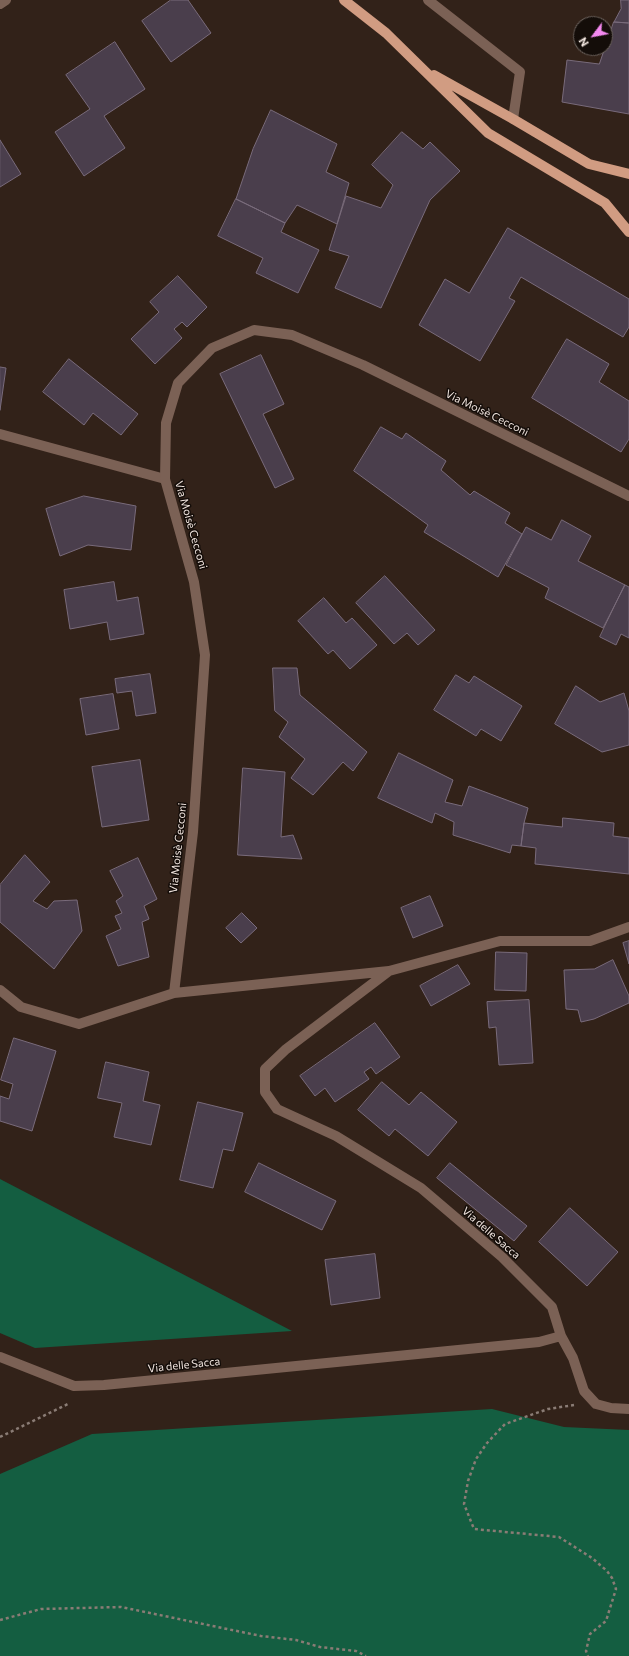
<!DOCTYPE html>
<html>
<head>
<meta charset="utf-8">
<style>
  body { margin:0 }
  #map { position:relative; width:629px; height:1656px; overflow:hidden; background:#322219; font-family:Commissioner,sans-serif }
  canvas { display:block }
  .north { position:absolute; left:573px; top:16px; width:40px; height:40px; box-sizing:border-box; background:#140d09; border:1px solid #6c635e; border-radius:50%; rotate:238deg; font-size:11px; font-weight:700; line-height:16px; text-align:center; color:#f0e4de }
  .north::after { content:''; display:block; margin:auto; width:14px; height:18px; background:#f489f0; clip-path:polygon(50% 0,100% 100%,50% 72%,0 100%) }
</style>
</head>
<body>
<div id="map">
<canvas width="629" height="1656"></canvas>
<div class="north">N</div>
</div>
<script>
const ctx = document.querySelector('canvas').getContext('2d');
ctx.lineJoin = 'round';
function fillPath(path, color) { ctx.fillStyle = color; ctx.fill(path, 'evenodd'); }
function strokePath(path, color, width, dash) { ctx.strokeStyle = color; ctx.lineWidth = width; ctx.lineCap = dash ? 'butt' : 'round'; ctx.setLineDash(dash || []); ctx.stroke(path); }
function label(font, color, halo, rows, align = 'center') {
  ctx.font = font + ' Commissioner,sans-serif'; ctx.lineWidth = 3; ctx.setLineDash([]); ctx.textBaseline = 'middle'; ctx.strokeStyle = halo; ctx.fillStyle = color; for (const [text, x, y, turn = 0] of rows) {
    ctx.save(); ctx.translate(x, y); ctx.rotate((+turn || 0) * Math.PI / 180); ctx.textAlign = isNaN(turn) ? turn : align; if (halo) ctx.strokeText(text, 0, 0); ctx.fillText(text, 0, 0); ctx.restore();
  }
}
fillPath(new Path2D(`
  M 0,1179 L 292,1331 L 35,1348 L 0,1333 Z
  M 492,1409 L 564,1427 L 629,1430 L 629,1656 L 0,1656 L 0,1474 L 92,1434 Z`), '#145e41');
const building = new Path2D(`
  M 171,0 L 188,0 L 211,33 L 171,62 L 142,21 Z
  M 621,0 L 629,0 L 629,23 L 614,22 L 621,9 Z
  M 614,22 L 629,23 L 629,114 L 562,102 L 567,60 L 599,64 Z
  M 115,42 L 145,89 L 104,116 L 125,148 L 84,176 L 55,132 L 90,109 L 66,75 Z
  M 271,110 L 337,144 L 326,172 L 349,183 L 337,224 L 297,205 L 285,223 L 236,199 L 253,149 Z
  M 402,132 L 423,149 L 430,142 L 460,171 L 430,200 L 381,308 L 335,288 L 349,256 L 329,250 L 346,196 L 381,208 L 393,185 L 372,165 Z
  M 0,140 L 21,174 L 0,187 Z
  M 236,199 L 285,223 L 281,232 L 319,250 L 298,293 L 256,273 L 263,258 L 218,236 Z
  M 508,228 L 629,299 L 629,327 L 623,337 L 521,277 L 509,298 L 515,301 L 480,361 L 419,325 L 445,279 L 469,293 Z
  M 178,276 L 207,307 L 187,327 L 182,322 L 174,329 L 182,338 L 155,364 L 131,339 L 159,312 L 150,302 Z
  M 567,339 L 609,364 L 599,382 L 629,401 L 629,439 L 621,452 L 532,398 Z
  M 261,355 L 284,404 L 263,414 L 294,479 L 275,488 L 220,374 Z
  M 69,359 L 138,414 L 121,435 L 93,413 L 84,425 L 43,392 Z
  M 0,367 L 6,368 L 0,410 Z
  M 381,427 L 402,439 L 406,433 L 446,461 L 441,470 L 470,495 L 474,491 L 510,513 L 505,523 L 522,534 L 498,577 L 424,532 L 428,525 L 354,471 Z
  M 84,496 L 136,506 L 131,550 L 88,545 L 60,556 L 46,509 Z
  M 562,520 L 591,536 L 578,561 L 625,585 L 603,628 L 545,598 L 549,588 L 506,565 L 526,527 L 551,540 Z
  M 385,576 L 435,630 L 418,645 L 407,633 L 394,644 L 356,603 Z
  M 114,582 L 117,601 L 138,597 L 144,634 L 110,640 L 107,622 L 70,629 L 64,590 Z
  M 625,585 L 629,587 L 629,638 L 621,634 L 616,645 L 600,637 Z
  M 324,598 L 346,623 L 352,618 L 377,645 L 350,669 L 333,650 L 328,654 L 298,621 Z
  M 273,668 L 297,668 L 300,695 L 367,752 L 353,771 L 343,762 L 313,795 L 291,778 L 305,759 L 279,737 L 288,722 L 275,711 Z
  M 150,674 L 156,713 L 136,716 L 132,691 L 117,693 L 115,679 Z
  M 456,675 L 469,683 L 474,676 L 522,706 L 501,741 L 481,729 L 476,736 L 434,710 Z
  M 576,686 L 600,702 L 624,693 L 629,711 L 629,745 L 602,752 L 555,724 Z
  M 113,694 L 119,729 L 86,735 L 80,699 Z
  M 399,753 L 453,780 L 445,802 L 462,806 L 469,786 L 528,808 L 524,823 L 521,846 L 512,845 L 510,853 L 453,835 L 454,822 L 435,813 L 432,823 L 378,798 Z
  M 140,760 L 149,820 L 102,827 L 92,767 Z
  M 243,768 L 285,772 L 281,837 L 293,835 L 302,859 L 238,855 Z
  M 563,818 L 614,823 L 613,836 L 629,838 L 629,874 L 535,864 L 536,848 L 521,846 L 524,823 L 562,827 Z
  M 25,855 L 50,882 L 33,901 L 47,909 L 54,901 L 77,900 L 82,931 L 54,969 L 0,922 L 0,885 Z
  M 138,858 L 157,899 L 144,906 L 149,919 L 142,922 L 149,957 L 118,966 L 106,936 L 121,929 L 115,916 L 122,913 L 116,901 L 123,896 L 110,871 Z
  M 430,896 L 443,926 L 413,938 L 401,908 Z
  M 242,913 L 257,928 L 241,943 L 226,928 Z
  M 629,941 L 629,964 L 623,943 Z
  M 496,952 L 527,953 L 526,991 L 495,990 Z
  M 613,960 L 629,996 L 629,1003 L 594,1019 L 581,1022 L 578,1010 L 566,1009 L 564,970 L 594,969 Z
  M 458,965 L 470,984 L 431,1006 L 420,986 Z
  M 529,1000 L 533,1063 L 499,1065 L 496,1027 L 489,1028 L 487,1002 Z
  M 375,1023 L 400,1057 L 376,1074 L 371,1067 L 364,1072 L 369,1079 L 335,1102 L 325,1088 L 315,1096 L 300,1076 Z
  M 14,1038 L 56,1051 L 32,1131 L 0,1121 L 0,1096 L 9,1099 L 13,1084 L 1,1080 Z
  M 106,1062 L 149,1072 L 143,1101 L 160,1105 L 151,1145 L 114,1137 L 122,1103 L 98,1098 Z
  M 382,1082 L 409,1105 L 421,1092 L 457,1122 L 428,1156 L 395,1129 L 389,1136 L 358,1110 Z
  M 198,1102 L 243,1113 L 233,1151 L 223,1149 L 213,1188 L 180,1180 Z
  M 259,1163 L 336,1201 L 322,1230 L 245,1192 Z
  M 450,1163 L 527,1226 L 514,1241 L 437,1178 Z
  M 570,1208 L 618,1252 L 587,1286 L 539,1242 Z
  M 375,1254 L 380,1298 L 331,1305 L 325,1260 Z`);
fillPath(building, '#4a3e4c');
strokePath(building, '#796b7b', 1);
strokePath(new Path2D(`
  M 574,1405 L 548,1409 L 505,1424 L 487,1443 L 476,1459 L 468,1481 L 464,1504 L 474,1529 L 559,1537 L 592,1558 L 607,1571 L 612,1578 L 616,1589 L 606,1621 L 590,1634 L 586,1651 L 588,1656
  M 0,1437 L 70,1403
  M 0,1620 L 41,1609 L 121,1607 L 261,1636 L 296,1640 L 320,1647 L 356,1651 L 366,1656`), '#8a7c75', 2.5, [3, 3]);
strokePath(new Path2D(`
  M 428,0 L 520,72 L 513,119
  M 0,434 L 165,479`), '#7b6155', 10);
strokePath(new Path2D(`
  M 0,4 L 6,0
  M 629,927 L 590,941 L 500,941 L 389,971 L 285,1050 L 265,1069 L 265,1092 L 277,1109 L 336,1136 L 421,1188 L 502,1257 L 552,1307 L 561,1336 L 573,1358 L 584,1391 L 596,1404 L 611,1408 L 629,1409
  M 0,990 L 21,1007 L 79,1024 L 174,993 L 193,832 L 205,655 L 194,582 L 165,479 L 166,423 L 178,383 L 212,348 L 254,330 L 292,335 L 363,365 L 629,496
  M 174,993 L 389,971
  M 0,1357 L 74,1386 L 104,1385 L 539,1342 L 561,1336`), '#7b6155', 10);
strokePath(new Path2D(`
  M 344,0 L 386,33 L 488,133 L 605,203 L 629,232
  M 434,75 L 513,119 L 589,164 L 629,174`), '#d19c82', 10);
label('11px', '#f0e4de', '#140d09', [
  ["Via Moisè Cecconi",487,413,26],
  ["Via Moisè Cecconi",191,525,74],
  ["Via Moisè Cecconi",178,848,-84],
  ["Via delle Sacca",491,1233,41],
  ["Via delle Sacca",184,1365,-6]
]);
</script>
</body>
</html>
